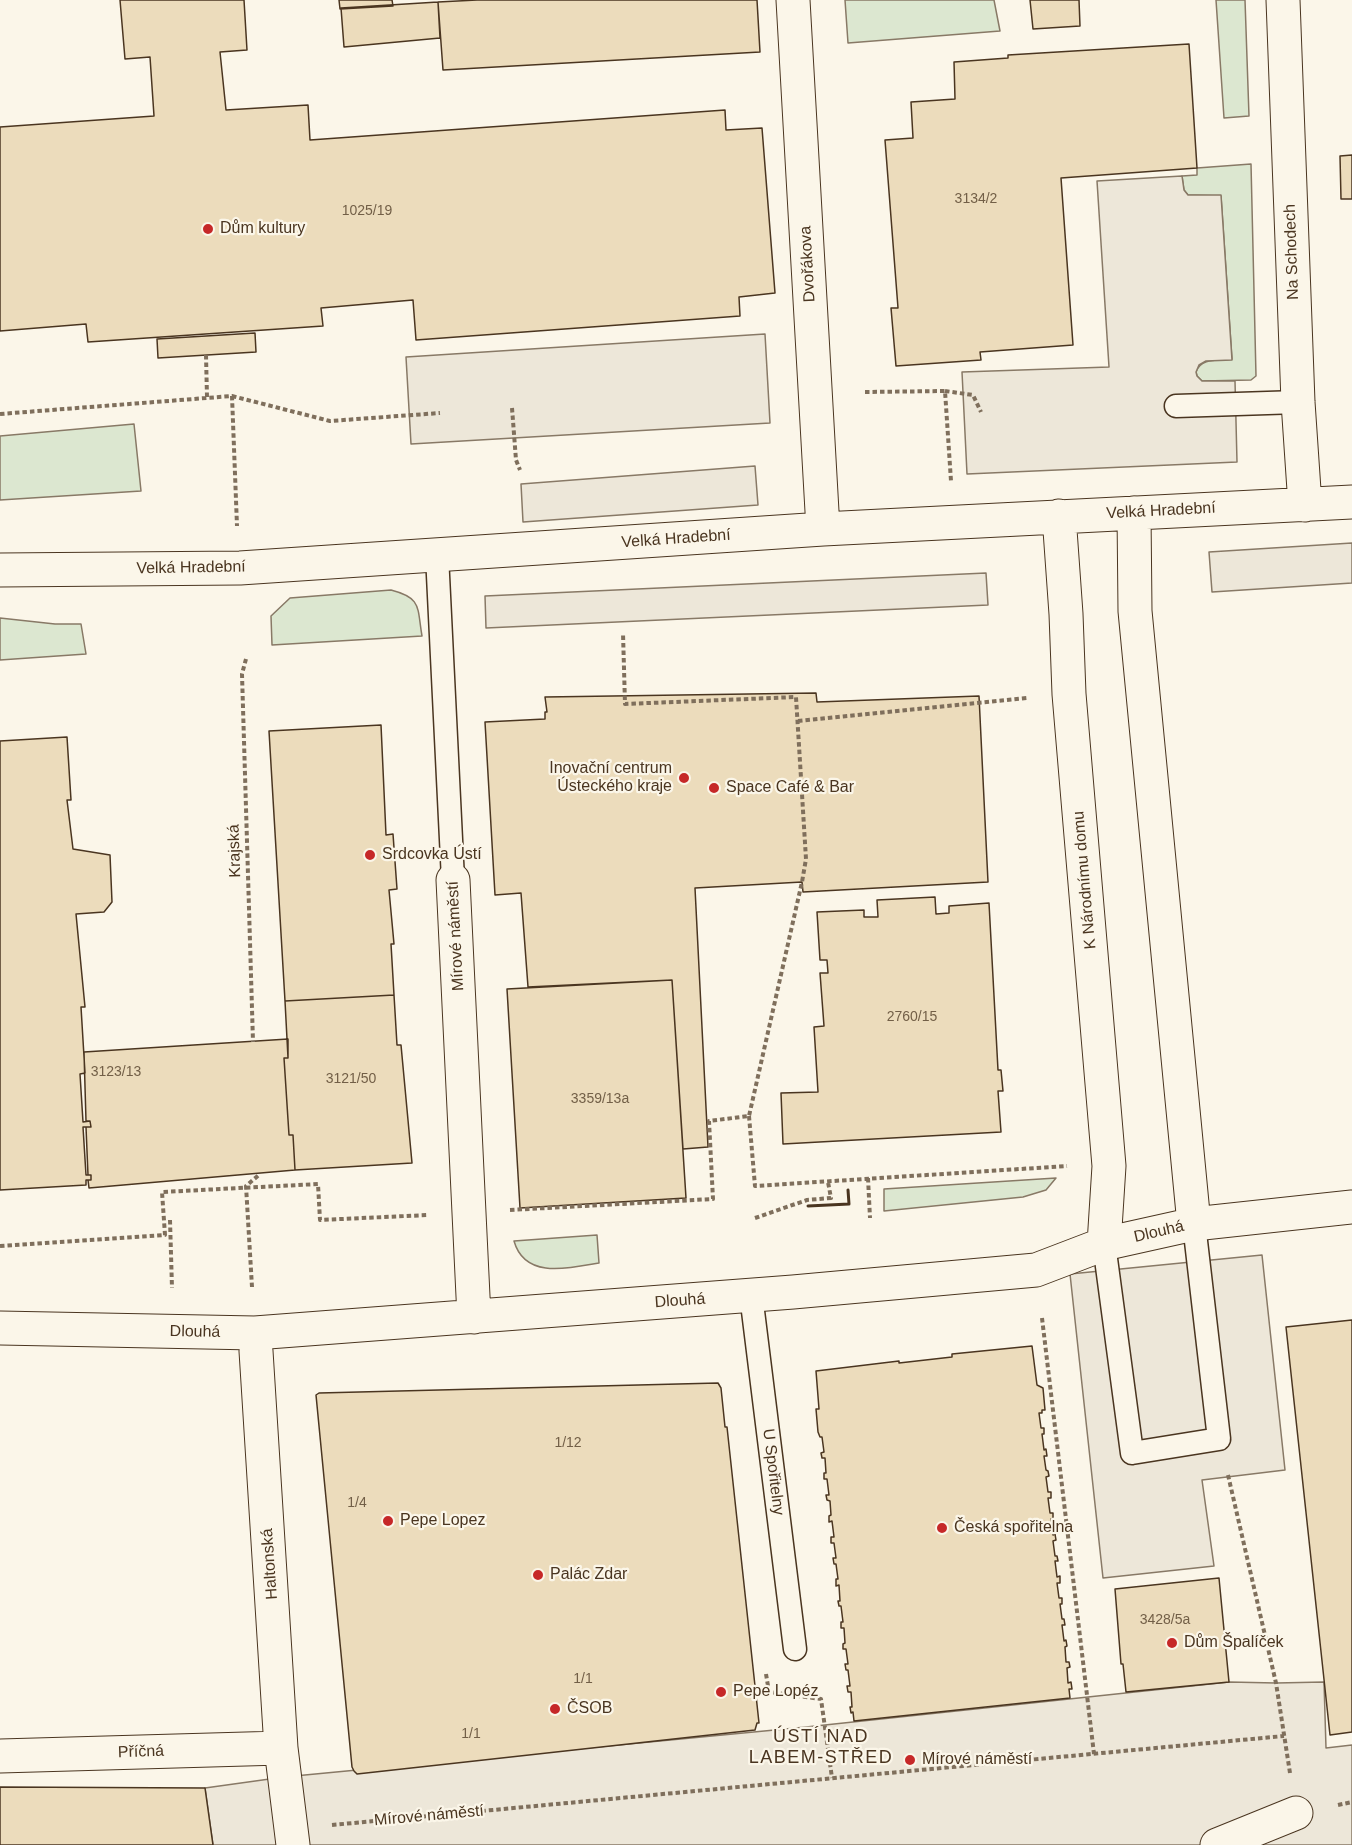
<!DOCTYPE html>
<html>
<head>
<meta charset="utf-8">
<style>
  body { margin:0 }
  canvas { display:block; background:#fbf6e9 }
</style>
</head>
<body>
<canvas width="1352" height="1845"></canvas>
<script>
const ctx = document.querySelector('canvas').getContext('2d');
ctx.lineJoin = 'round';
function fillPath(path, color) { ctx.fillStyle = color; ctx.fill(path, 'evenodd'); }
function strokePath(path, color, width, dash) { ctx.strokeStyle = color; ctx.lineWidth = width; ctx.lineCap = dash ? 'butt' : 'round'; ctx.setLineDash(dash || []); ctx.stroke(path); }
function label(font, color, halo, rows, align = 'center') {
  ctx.font = font + ' Arial,sans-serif'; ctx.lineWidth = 4.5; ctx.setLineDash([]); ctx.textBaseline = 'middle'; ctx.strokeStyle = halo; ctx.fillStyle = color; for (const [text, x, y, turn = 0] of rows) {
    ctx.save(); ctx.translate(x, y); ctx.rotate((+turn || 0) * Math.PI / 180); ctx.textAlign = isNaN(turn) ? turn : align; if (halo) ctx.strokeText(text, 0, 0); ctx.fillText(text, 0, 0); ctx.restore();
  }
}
const green = new Path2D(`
  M 845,0 L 994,0 L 1000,31 L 848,43 Z
  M 1216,0 L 1245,0 L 1249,116 L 1224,118 Z
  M 1251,164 L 1256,376 L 1251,380 L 1202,381 L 1197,376 L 1196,372 C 1201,357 1219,361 1232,359 L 1221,196 L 1188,195 L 1184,190 L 1182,176 L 1197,175 L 1197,168 Z
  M 134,424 L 141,491 L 0,500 L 0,436 Z
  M 391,590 C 422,598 417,607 422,636 L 272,645 L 271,616 L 290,598 Z
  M 0,618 L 55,624 L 81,624 L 86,654 L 0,660 Z
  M 1056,1178 L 1046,1190 L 1023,1197 L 884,1211 L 884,1189 Z
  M 597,1235 L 599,1263 C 570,1268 525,1280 514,1241 Z`);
fillPath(green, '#dce7d0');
strokePath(green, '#887966', 1.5);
const parking = new Path2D(`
  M 1182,176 L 1184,190 L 1188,195 L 1221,195 L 1232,360 L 1206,361 L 1199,365 L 1196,372 L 1197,376 L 1202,381 L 1235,381 L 1237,462 L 967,474 L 962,372 L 1109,367 L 1097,181 Z
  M 765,334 L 770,423 L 411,444 L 406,357 Z
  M 755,466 L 758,505 L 523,522 L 521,484 Z
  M 1352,543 L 1352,583 L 1212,592 L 1209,552 Z
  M 986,573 L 988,605 L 486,628 L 485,596 Z
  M 1262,1255 L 1285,1470 L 1202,1480 L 1214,1566 L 1103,1578 L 1070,1274 Z
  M 1229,1682 L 1276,1683 L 1324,1682 L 1326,1748 L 1352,1745 L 1352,1845 L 213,1845 L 205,1788 L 284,1777 L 806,1727 Z`);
fillPath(parking, '#ede7d9');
strokePath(parking, '#887966', 1.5);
const building = new Path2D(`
  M 120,0 L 244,0 L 247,50 L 220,52 L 226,110 L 308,105 L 310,140 L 725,110 L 726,130 L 762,128 L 775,293 L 739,297 L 740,316 L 416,340 L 413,300 L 321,308 L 323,326 L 88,342 L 86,324 L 0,331 L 0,127 L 154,116 L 150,57 L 125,59 Z
  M 339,0 L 392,0 L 393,6 L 340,9 Z
  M 477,0 L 757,0 L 760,52 L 443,70 L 438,2 Z
  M 1030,0 L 1079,0 L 1080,26 L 1033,29 Z
  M 438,2 L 440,38 L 344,47 L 341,8 Z
  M 1189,44 L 1197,168 L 1061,178 L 1073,345 L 980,352 L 981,360 L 896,366 L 891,308 L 898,308 L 885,140 L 913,138 L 911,102 L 955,99 L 954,62 L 1008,58 L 1008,55 Z
  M 1352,155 L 1352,199 L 1341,199 L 1340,156 Z
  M 255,333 L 256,352 L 158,358 L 157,339 Z
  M 816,693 L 817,702 L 979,696 L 988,882 L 803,892 L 802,882 L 695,888 L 708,1147 L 683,1149 L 672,980 L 528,987 L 521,893 L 495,895 L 485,722 L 545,719 L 545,712 L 547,712 L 545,697 Z
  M 381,725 L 386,835 L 393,834 L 397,889 L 389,890 L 394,944 L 391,944 L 394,995 L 285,1001 L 269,731 Z
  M 67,737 L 71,800 L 67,800 L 73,849 L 110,855 L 112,902 L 104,912 L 76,914 L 85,1007 L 81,1007 L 85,1073 L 80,1074 L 83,1122 L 90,1121 L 91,1127 L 83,1127 L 86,1175 L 91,1175 L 91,1180 L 86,1180 L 86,1185 L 0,1190 L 0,741 Z
  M 935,897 L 936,914 L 949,913 L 949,906 L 989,903 L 998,1070 L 1001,1070 L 1003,1091 L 998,1091 L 1001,1132 L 783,1144 L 781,1093 L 818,1092 L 814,1027 L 824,1026 L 820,973 L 828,973 L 827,960 L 820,960 L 817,912 L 864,910 L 864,917 L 878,917 L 877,900 Z
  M 672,980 L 686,1198 L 520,1208 L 507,989 Z
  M 394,995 L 397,1045 L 401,1045 L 412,1163 L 295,1170 L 293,1135 L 289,1135 L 284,1058 L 288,1058 L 285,1001 Z
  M 288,1039 L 288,1058 L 284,1058 L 289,1135 L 293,1135 L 295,1170 L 89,1188 L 88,1180 L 91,1180 L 91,1175 L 88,1175 L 86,1127 L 91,1127 L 90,1121 L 86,1121 L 84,1052 Z
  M 1352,1320 L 1352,1732 L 1330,1735 L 1286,1327 Z
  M 1032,1346 L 1037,1385 L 1043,1388 L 1045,1410 L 1042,1410 L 1042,1413 L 1039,1413 L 1041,1428 L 1044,1428 L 1044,1434 L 1042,1434 L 1044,1450 L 1046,1449 L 1047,1456 L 1044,1456 L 1046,1470 L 1048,1471 L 1049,1476 L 1046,1477 L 1048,1492 L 1051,1492 L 1051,1498 L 1048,1498 L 1050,1513 L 1053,1513 L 1053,1519 L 1051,1519 L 1053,1535 L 1055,1534 L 1056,1540 L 1053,1541 L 1055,1556 L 1057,1556 L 1058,1561 L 1055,1561 L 1057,1577 L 1060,1576 L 1060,1583 L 1057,1583 L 1059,1598 L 1062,1598 L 1062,1604 L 1060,1604 L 1062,1619 L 1064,1619 L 1065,1625 L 1062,1625 L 1064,1641 L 1066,1640 L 1067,1646 L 1065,1647 L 1066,1662 L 1069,1662 L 1070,1667 L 1067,1668 L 1068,1683 L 1071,1682 L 1072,1689 L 1069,1689 L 1070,1698 L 854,1721 L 853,1712 L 851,1713 L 850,1707 L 852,1707 L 851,1692 L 848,1692 L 847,1686 L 850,1686 L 848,1670 L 846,1670 L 845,1664 L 848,1664 L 846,1649 L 843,1649 L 843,1644 L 845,1643 L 844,1628 L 841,1628 L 841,1622 L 843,1622 L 841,1606 L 839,1606 L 838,1601 L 840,1601 L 839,1585 L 836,1586 L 836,1579 L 838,1579 L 836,1564 L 834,1564 L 833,1558 L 836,1558 L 834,1543 L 831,1543 L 831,1537 L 834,1537 L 832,1521 L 829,1522 L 829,1516 L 831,1515 L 830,1501 L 827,1500 L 826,1495 L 829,1495 L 827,1479 L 824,1479 L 824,1473 L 826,1473 L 825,1458 L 822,1458 L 821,1453 L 824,1452 L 822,1437 L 820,1437 L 818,1432 L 816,1409 L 819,1409 L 816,1371 L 899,1361 L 899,1363 L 952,1357 L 952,1354 Z
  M 718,1383 L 721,1388 L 725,1427 L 727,1427 L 759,1723 L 757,1723 L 755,1730 L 357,1774 L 354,1771 L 352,1767 L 316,1395 L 319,1393 Z
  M 1219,1578 L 1229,1682 L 1126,1692 L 1123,1664 L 1121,1664 L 1115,1589 Z
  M 0,1787 L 205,1788 L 213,1845 L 0,1845 Z`);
fillPath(building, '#ecdcbc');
strokePath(building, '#4a3520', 1.5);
const service = new Path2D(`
  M 1176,406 L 1298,402
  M 437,555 L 453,880
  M 1104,1244 L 1132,1453 L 1219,1439 L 1194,1224
  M 751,1295 L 795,1649`);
const pedestrian = new Path2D(`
  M 256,1351 L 281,1748 L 293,1845
  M 0,1756 L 281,1748
  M 1217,1845 L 1296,1813`);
const minor = new Path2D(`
  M 793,0 L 823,529
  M 1283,0 L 1298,402 L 1305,505
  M 1134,513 L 1135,611 L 1194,1224
  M 1059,516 L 1066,614 L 1069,694 L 1109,1166 L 1104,1244
  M 0,570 L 240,568 L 823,529 L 1352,502
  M 453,880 L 474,1317
  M 0,1328 L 255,1333 L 793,1292 L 1036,1270 L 1104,1244 L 1194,1224 L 1352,1207`);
strokePath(service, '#4a3520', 25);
strokePath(pedestrian, '#4a3520', 35);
strokePath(minor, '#4a3520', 35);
strokePath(new Path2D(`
  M 206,355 L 207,397
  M 945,391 L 973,395 L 981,412
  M 865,392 L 945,391 L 951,481
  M 232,396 L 330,421 L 440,413
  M 512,408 L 516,460 L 520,470
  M 0,414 L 232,396 L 237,526
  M 246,659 L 242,674 L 253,1042
  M 798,721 L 1027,698
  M 749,1116 L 755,1186 L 1067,1166
  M 868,1178 L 870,1218
  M 510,1210 L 713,1199 L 709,1121 L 749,1116 L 802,882 L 806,859 L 796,697 L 625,704 L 623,633
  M 755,1218 L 807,1200 L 831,1198 L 828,1182
  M 170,1220 L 172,1288
  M 0,1246 L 165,1235 L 162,1192 L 318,1184 L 320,1220 L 428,1215
  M 252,1287 L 246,1186 L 260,1174
  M 1042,1318 L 1094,1754
  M 1228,1475 L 1276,1683 L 1290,1773
  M 766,1674 L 769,1692 L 821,1699 L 832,1778
  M 1338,1805 L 1352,1802
  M 332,1825 L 1284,1736`), '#7f6f5c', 4, [4.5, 3]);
strokePath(service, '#fbf6e9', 22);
strokePath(pedestrian, '#fbf6e9', 33);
strokePath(minor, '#fbf6e9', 33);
strokePath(new Path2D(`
  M 808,1206 L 849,1204 L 848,1190`), '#4a3520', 3);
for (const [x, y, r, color] of [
  [208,229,6,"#c62828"],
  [684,778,6,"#c62828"],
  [714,788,6,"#c62828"],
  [370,855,6,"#c62828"],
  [388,1521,6,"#c62828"],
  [942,1528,6,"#c62828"],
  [538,1575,6,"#c62828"],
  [1172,1643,6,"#c62828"],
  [721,1692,6,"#c62828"],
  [555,1709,6,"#c62828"],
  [910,1760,6,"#c62828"]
]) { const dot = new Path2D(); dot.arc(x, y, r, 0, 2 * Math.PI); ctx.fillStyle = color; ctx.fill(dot); strokePath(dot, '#fbf6e9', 2); }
label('14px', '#725f47', null, [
  ["3134/2",976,199],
  ["1025/19",367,211],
  ["2760/15",912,1017],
  ["3123/13",116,1072],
  ["3121/50",351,1079],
  ["3359/13a",600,1099],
  ["1/12",568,1443],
  ["1/4",357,1503],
  ["3428/5a",1165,1620],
  ["1/1",583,1679],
  ["1/1",471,1734]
]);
label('16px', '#4a3520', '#fbf6e9', [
  ["Dům kultury",220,229],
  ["Inovační centrum",672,769,"right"],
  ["Ústeckého kraje",672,787,"right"],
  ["Space Café & Bar",726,788],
  ["Srdcovka Ústí",382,855],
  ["Pepe Lopez",400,1521],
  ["Česká spořitelna",954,1528],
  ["Palác Zdar",550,1575],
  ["Dům Špalíček",1184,1643],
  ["Pepe Lopéz",733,1692],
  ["ČSOB",567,1709],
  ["Mírové náměstí",922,1760]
], 'left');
label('16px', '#4a3520', '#fbf6e9', [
  ["Na Schodech",1292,252,-92],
  ["Dvořákova",808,264,-93],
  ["Velká Hradební",1161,511,-3],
  ["Velká Hradební",676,539,-4],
  ["Velká Hradební",191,568,-1],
  ["Krajská",235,851,-92],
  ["K Národnímu domu",1085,880,-95],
  ["Mírové náměstí",456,936,-93],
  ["Dlouhá",1159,1232,-13],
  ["Dlouhá",680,1301,-4],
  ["Dlouhá",195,1332,1],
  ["U Spořitelny",773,1472,83],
  ["Haltonská",270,1564,-94],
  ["Příčná",141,1752,-2],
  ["Mírové náměstí",429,1816,-5]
]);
ctx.letterSpacing = '1.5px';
label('18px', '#4a3520', '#fbf6e9', [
  ["ÚSTÍ NAD",821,1737],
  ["LABEM-STŘED",821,1758]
]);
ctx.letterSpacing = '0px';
</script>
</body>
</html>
